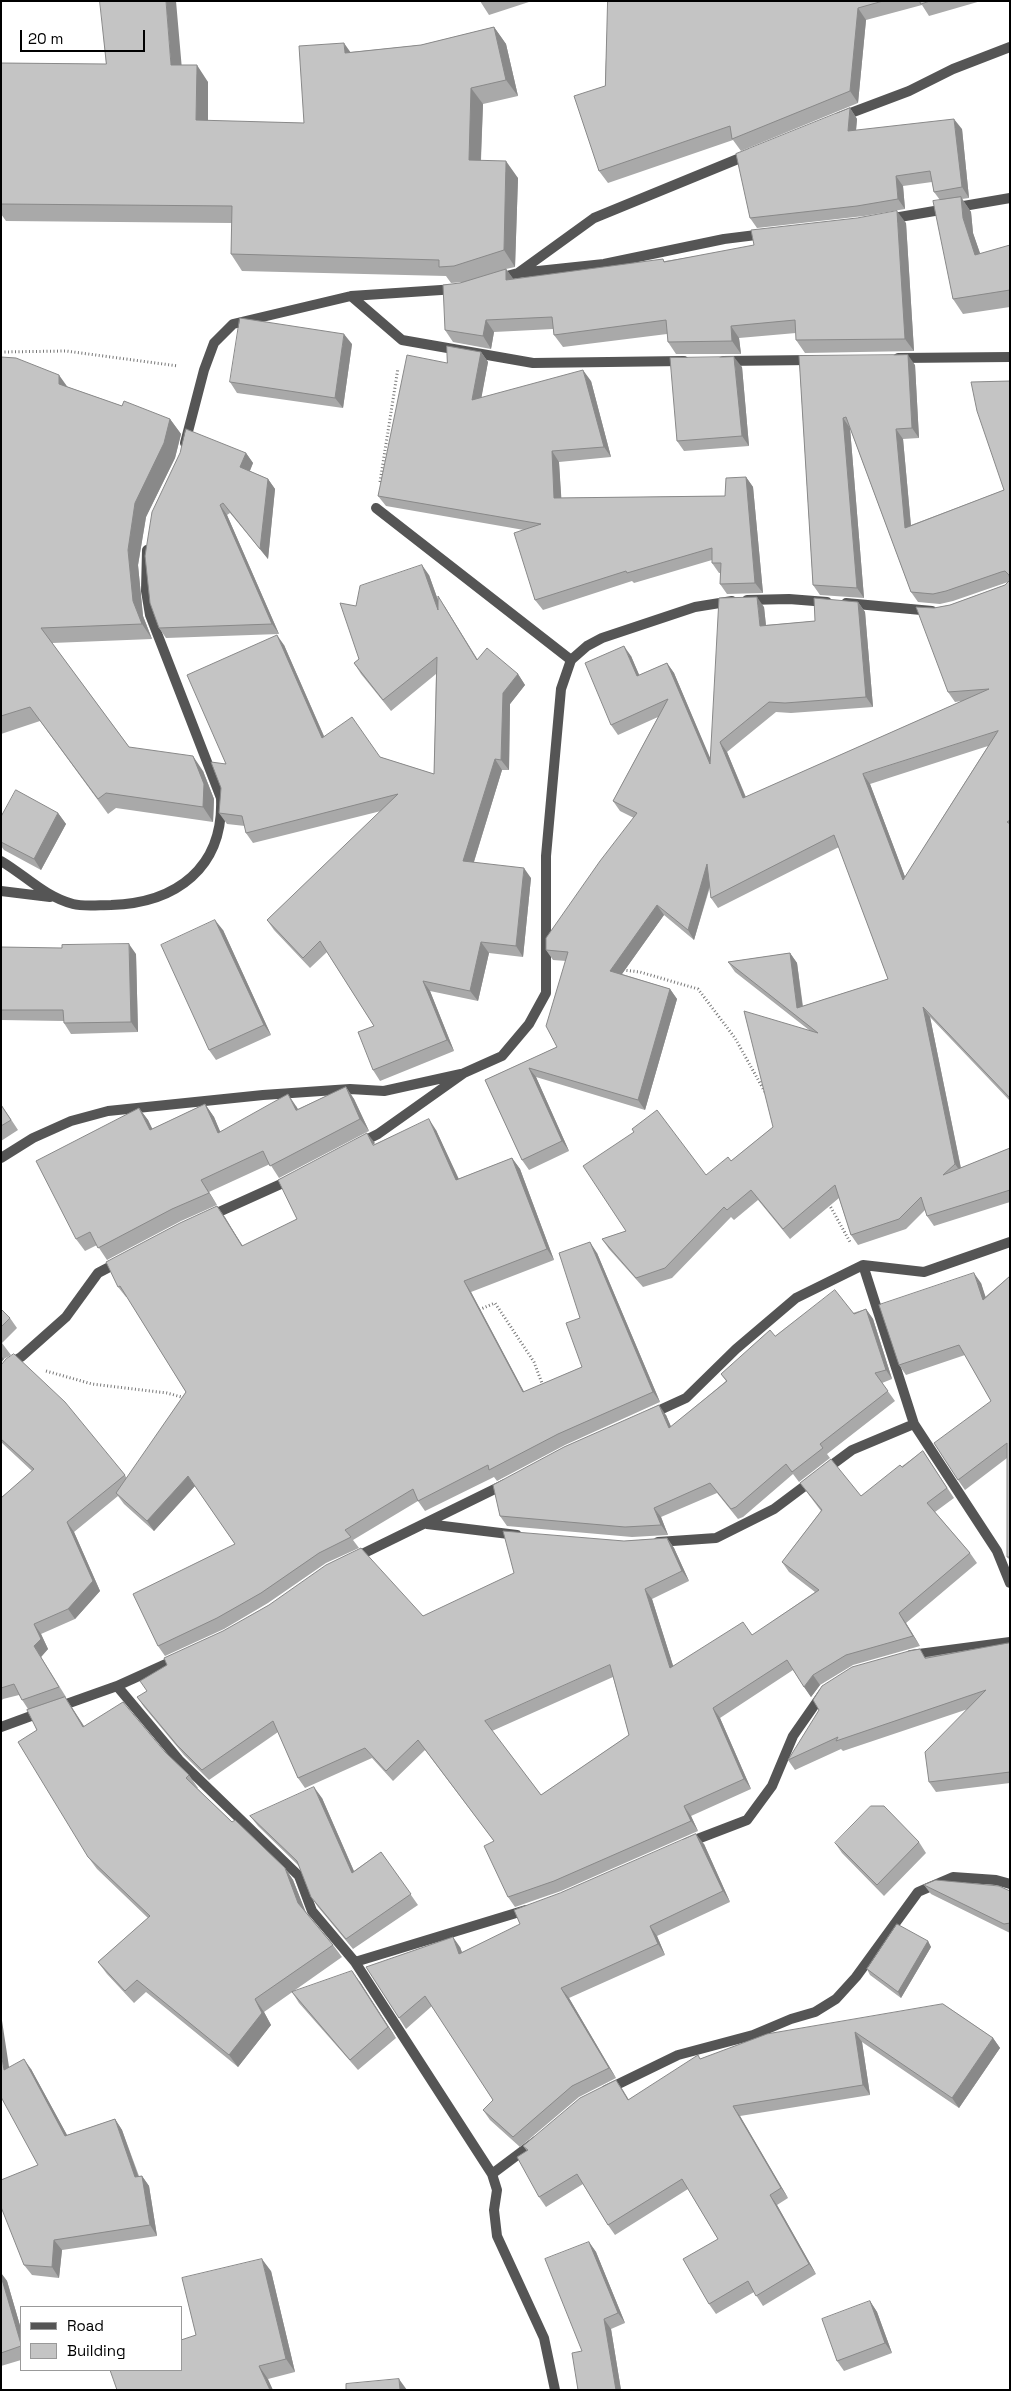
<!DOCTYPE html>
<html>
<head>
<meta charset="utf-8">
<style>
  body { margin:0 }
  #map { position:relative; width:1011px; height:2391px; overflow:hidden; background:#fff; font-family:"Space Grotesk",sans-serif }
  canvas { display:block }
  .frame { position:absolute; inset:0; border:2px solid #000; pointer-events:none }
  .legend { position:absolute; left:20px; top:2306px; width:162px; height:65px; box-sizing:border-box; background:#fff; border:1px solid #999; margin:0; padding:6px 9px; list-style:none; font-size:15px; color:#000 }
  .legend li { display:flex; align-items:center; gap:10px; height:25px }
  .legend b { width:25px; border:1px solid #999 }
  .scale { position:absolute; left:20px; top:30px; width:125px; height:22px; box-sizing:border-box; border:2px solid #000; border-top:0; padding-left:6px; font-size:15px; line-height:18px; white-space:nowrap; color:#000; -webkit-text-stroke:4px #fff; paint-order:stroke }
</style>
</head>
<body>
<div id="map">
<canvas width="1011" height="2391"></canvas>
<div class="frame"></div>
<ul class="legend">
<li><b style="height:6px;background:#555"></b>Road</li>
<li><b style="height:14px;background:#c4c4c4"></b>Building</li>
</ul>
<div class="scale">20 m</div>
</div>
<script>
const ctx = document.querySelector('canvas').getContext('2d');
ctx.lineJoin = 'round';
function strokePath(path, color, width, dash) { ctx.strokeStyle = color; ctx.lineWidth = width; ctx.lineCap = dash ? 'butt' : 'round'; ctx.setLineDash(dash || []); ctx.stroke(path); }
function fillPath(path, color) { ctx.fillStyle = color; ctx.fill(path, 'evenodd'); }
strokePath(new Path2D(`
  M 1,352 L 66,351 L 178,366
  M 380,482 L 398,368
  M 623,970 L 640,972 L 698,989 L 735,1038 L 766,1094
  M 829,1204 L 850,1242
  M 476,1311 L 495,1303 L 534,1362 L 543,1386
  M 46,1371 L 92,1384 L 167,1393 L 185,1398`), '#777', 3, [1, 2.5]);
strokePath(new Path2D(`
  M 376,508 L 571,660`), '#555', 10);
strokePath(new Path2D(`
  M 840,117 L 909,91 L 953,69 L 1010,47
  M 888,219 L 1010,198
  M 519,273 L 604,264 L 724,239 L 764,234
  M 499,278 L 518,273 L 594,218 L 750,154
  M 351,296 L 402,340 L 533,363 L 684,361
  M 898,358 L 1010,357
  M 723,361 L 811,360
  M 185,443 L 204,370 L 214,343 L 233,324 L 351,296 L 456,289
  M 747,600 L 789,599 L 827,602
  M 846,603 L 932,611
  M 1,861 C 25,875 45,897 73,904 C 84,907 99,905 111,905 C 176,903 224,868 221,798 L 150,615 L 146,591 L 147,550
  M 1,891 L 50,897
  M 360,1143 L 378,1134 L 464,1073 L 502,1056 L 529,1024 L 546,993 L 546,856 L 561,689 L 571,660 L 587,646 L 602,638 L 695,607 L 732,601
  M 1,1158 L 33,1138 L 71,1121 L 108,1111 L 263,1095 L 350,1089 L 384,1091 L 461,1074
  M 210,1216 L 292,1179
  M 863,1265 L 914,1424 L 997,1551 L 1010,1583
  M 1,1374 L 9,1364 L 21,1357 L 66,1317 L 98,1273 L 119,1262
  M 651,1414 L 686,1398 L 736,1349 L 796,1298 L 863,1265 L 924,1272 L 1010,1242
  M 825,1470 L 852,1450 L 914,1424
  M 427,1524 L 517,1535
  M 658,1542 L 716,1538 L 774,1509 L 814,1479
  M 354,1558 L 505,1484
  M 911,1655 L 1010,1642
  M 117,1686 L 179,1760 L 299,1876 L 312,1911 L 355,1962 L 492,2174
  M 58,1707 L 117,1686 L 179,1658
  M 1,1727 L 42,1712
  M 687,1843 L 747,1820 L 772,1786 L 793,1736 L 823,1693
  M 355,1962 L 526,1910
  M 606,2090 L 678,2055 L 753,2035 L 791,2019 L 815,2012 L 836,1999 L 856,1977 L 918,1892 L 953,1877 L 996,1880 L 1010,1884
  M 536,2141 L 492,2174 L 497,2190 L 494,2210 L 497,2236 L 544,2338 L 555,2390`), '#555', 10);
fillPath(new Path2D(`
  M 480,1 L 532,1 L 489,15 Z
  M 608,1 L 981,1 L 929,16 L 922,5 L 866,20 L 858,103 L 741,151 L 733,140 L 608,183 L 599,171 L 605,86 Z
  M 494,27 L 506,44 L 518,96 L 483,104 L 481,161 L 518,178 L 515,267 L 506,269 L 513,279 L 665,261 L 906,223 L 914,351 L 805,353 L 796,340 L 796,333 L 739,338 L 741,354 L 676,354 L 668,342 L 667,334 L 563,347 L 554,335 L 553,329 L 494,332 L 491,349 L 453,342 L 445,330 L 460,283 L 464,282 L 451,283 L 446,276 L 242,271 L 231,254 L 232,223 L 6,221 L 1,214 L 1,63 L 182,65 L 208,82 L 208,121 L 304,123 L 351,52 L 421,45 Z
  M 850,108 L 857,119 L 856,130 L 962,129 L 969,198 L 962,199 L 971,212 L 973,233 L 980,254 L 1010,245 L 1010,307 L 963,314 L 953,299 L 940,200 L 934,192 L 932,182 L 903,186 L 905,209 L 864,216 L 757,228 L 750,218 Z
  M 352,344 L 343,408 L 237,393 L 230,382 Z
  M 481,352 L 488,362 L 481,398 L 591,381 L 611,457 L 559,462 L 561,498 L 725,496 L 746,477 L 753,487 L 763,593 L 727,594 L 720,584 L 721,573 L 719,573 L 712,563 L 712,560 L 634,583 L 632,581 L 543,610 L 535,600 L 524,530 L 386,506 L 378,496 L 447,363 Z
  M 799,356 L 915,365 L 919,438 L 903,439 L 911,525 L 1004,490 L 1010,381 L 1010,1101 L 930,1017 L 961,1168 L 1010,1148 L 1010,1202 L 934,1226 L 927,1216 L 925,1210 L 906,1229 L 858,1245 L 851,1235 L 839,1198 L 790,1239 L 758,1200 L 734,1220 L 731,1217 L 672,1278 L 643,1287 L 609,1249 L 602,1239 L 626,1231 L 706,1175 L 731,1161 L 773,1127 L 809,1030 L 735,972 L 728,962 L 790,953 L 797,963 L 803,1006 L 888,979 L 839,847 L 718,908 L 711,898 L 710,887 L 694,940 L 664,915 L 622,974 L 670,989 L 677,999 L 645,1110 L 536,1077 L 569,1151 L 529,1170 L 522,1160 L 485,1080 L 557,1047 L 566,961 L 553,960 L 546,950 L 634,818 L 620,811 L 613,801 L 658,717 L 618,735 L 611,725 L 631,656 L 639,675 L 667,663 L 674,673 L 710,759 L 764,607 L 766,625 L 815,621 L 858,602 L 865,612 L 873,707 L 791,713 L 776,712 L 727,752 L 746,797 L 962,701 L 955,702 L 948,692 L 934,608 L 950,605 L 1005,585 L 1008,582 L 953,601 L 940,604 L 918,602 L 911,592 L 850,428 L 864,598 L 820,595 L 813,585 ZM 988,746 L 905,877 L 870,784 Z
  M 1,357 L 68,387 L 122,406 L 170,419 L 181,434 L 175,458 L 146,517 L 138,565 L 143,616 L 152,639 L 52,643 L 129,747 L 203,771 L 214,799 L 213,822 L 116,808 L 108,814 L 40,721 L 1,734 Z
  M 742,367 L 749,446 L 684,451 L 677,441 Z
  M 246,453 L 253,463 L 250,471 L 268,479 L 275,489 L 268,559 L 230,513 L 227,515 L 279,634 L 166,638 L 159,628 L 150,603 Z
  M 429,575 L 438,600 L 445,607 L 478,660 L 518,674 L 525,685 L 510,704 L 509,770 L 502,770 L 474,862 L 531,878 L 523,957 L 489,953 L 478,1001 L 430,991 L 454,1051 L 380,1081 L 373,1070 L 374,1026 L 327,952 L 310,968 L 274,930 L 267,920 L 381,811 L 253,843 L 246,833 L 245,826 L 227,824 L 219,813 L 226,764 L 284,645 L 324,736 L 380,757 L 434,774 L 436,674 L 391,711 L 361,674 L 354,663 L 359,659 L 356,606 Z
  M 58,813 L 66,824 L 41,870 L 4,850 L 1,846 L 1,817 Z
  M 223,930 L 271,1035 L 216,1060 L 209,1050 Z
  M 1,947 L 136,954 L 138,1032 L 71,1034 L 64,1023 L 64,1021 L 1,1020 Z
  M 346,1087 L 354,1099 L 369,1131 L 279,1178 L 270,1164 L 209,1192 L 217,1205 L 181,1221 L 107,1260 L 97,1245 L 85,1251 L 76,1239 L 139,1108 L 148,1120 L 152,1129 L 205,1104 L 214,1117 L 220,1132 L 296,1106 L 298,1109 Z
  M 1,1104 L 18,1130 L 1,1141 Z
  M 436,1130 L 458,1179 L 512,1158 L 520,1169 L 554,1260 L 471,1292 L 524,1392 L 582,1367 L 580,1318 L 597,1253 L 660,1402 L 565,1445 L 497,1481 L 494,1477 L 425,1511 L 418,1501 L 353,1540 L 359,1548 L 326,1563 L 268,1603 L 224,1629 L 165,1656 L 158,1646 L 235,1544 L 195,1486 L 154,1531 L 124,1504 L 118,1496 L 74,1532 L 100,1591 L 75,1619 L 41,1634 L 48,1649 L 41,1657 L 66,1697 L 65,1697 L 84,1726 L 165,1752 L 189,1775 L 198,1788 L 197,1788 L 232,1822 L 285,1868 L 293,1880 L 305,1911 L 333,1945 L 342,1957 L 264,2012 L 271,2025 L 238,2067 L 146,1992 L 134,2003 L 107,1974 L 98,1962 L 148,1918 L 97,1869 L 88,1857 L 28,1709 L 19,1695 L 3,1699 L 1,1701 L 1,1498 L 32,1471 L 1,1442 L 1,1365 L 125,1475 L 127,1479 L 186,1392 L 127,1297 L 126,1297 L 118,1287 L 217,1206 L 243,1246 L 297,1219 L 375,1144 Z
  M 1010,1276 L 1010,1560 L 1007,1557 L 1007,1458 L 965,1490 L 958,1480 L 991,1401 L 965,1355 L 906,1375 L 899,1365 L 981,1283 L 985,1297 Z
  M 1,1309 L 10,1318 L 17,1328 L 2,1343 L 11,1355 L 4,1359 L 1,1363 Z
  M 866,1309 L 873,1319 L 892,1379 L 882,1383 L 895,1401 L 827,1454 L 830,1458 L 799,1482 L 793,1474 L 743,1517 L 738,1519 L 717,1493 L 661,1517 L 668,1535 L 632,1537 L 507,1526 L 500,1516 L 666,1415 L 671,1427 L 726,1381 L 721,1374 L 775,1336 Z
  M 923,1451 L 954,1498 L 935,1512 L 970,1553 L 977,1563 L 906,1623 L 920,1646 L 853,1665 L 820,1685 L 811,1697 L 793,1670 L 720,1718 L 751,1789 L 691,1816 L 698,1831 L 561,1891 L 515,1907 L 508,1897 L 494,1841 L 425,1750 L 393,1781 L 372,1758 L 305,1788 L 298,1778 L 278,1732 L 209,1780 L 184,1755 L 144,1707 L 137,1697 L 423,1616 L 624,1541 L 667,1538 L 674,1548 L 689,1581 L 652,1599 L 673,1666 L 753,1635 L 815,1592 L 789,1572 L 782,1562 L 821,1511 L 800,1483 L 861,1496 ZM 613,1677 L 629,1735 L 541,1795 L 492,1731 Z
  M 1010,1643 L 1010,1783 L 936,1792 L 929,1782 L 968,1709 L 843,1751 L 841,1749 L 795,1770 L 788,1760 L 926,1657 Z
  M 322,1798 L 354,1871 L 381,1852 L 418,1905 L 353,1949 L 318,1907 L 311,1897 L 299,1866 L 258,1826 L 250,1816 Z
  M 919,1842 L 926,1853 L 884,1896 L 842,1853 L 835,1843 Z
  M 704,1844 L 730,1902 L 657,1936 L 665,1955 L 569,1998 L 616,2078 L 579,2097 L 520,2147 L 490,2120 L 483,2110 L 493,2100 L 432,2006 L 406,2029 L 399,2018 L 460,1947 L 462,1952 Z
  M 924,1885 L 1010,1891 L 1010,1933 L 931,1894 Z
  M 928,1941 L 931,1947 L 901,1998 L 870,1975 L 867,1969 Z
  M 360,1982 L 396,2038 L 358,2070 L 299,2003 L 292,1992 Z
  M 943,2004 L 993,2038 L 1000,2048 L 959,2108 L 862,2042 L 870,2095 L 740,2116 L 788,2198 L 777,2205 L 816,2274 L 763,2306 L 754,2292 L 716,2314 L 709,2304 L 718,2239 L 688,2189 L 615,2235 L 608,2225 L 583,2184 L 546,2207 L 539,2197 L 527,2151 L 523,2146 L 616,2080 L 628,2100 L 700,2059 Z
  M 9,2067 L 31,2069 L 67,2135 L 115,2119 L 122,2130 L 139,2176 L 142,2176 L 149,2186 L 157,2236 L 62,2250 L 59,2278 L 32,2275 L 24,2265 L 38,2165 Z
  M 589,2242 L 596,2252 L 625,2323 L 611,2329 L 621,2390 L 578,2390 L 582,2351 Z
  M 271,2271 L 295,2372 L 268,2379 L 196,2335 Z
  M 1,2273 L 7,2281 L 21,2329 L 21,2360 L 1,2366 Z
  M 870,2301 L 877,2312 L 892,2353 L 844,2371 L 837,2361 Z`), '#a9a9a9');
fillPath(new Path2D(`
  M 166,1 L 176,1 L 183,81 L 171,65 Z
  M 858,8 L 866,20 L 858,103 L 850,91 Z
  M 494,27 L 506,44 L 518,96 L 506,80 Z
  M 344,43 L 356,60 L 345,53 Z
  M 197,65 L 208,82 L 208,137 L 196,120 Z
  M 471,88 L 483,104 L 480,177 L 469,160 Z
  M 850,108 L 857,119 L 855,142 L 848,131 Z
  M 954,119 L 962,129 L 969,198 L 962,187 Z
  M 506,161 L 518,178 L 515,267 L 504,250 Z
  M 896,176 L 903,186 L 905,209 L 898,199 Z
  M 961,197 L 971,212 L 973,233 L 986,270 L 975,255 L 963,218 Z
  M 897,211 L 906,223 L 914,351 L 905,339 Z
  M 506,269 L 515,281 L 506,280 Z
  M 486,320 L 494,332 L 491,349 L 483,336 Z
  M 731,326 L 739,338 L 741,354 L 732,341 Z
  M 344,334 L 352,344 L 343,408 L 335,398 Z
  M 481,352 L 488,362 L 479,411 L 472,400 Z
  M 908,355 L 915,365 L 919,438 L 912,428 Z
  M 734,357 L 742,367 L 749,446 L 742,436 Z
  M 583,370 L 591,381 L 611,457 L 604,447 Z
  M 59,375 L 69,389 L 59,384 Z
  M 843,418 L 850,428 L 864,598 L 857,588 Z
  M 170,419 L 181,434 L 175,458 L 146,517 L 138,565 L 143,616 L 152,639 L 142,624 L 133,601 L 128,550 L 135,503 Z
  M 896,429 L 903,439 L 912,538 L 905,528 Z
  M 552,451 L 559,462 L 562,508 L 554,498 Z
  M 246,453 L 253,463 L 247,477 L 240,467 Z
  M 746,477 L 753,487 L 763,593 L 755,583 Z
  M 268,479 L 275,489 L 268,559 L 260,549 Z
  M 220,505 L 227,515 L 279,634 L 272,624 Z
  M 422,565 L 429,575 L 445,620 L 438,610 Z
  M 438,596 L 445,607 L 484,671 L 477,660 Z
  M 757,597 L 764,607 L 767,636 L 760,626 Z
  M 858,602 L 865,612 L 873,707 L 866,697 Z
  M 277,635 L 284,645 L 329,748 L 322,738 Z
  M 624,646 L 631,656 L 644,686 L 637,676 Z
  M 667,663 L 674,673 L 717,774 L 710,764 Z
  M 518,674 L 525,685 L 510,704 L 509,770 L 501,760 L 503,693 Z
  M 720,742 L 727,752 L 750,808 L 743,798 Z
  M 193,756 L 203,771 L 214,799 L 213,822 L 203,807 Z
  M 495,759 L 502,770 L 471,871 L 463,861 Z
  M 863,774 L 870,784 L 910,890 L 903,880 Z
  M 58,813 L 66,824 L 41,870 L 34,859 Z
  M 707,864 L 713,874 L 694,940 L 688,930 Z
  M 524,868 L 531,878 L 523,957 L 516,946 Z
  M 657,905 L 664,915 L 617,981 L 610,971 Z
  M 215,920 L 223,930 L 271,1035 L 264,1025 Z
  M 481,942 L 489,953 L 478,1001 L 470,991 Z
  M 129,944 L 136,954 L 138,1032 L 131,1022 Z
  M 790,953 L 797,963 L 804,1018 L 797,1008 Z
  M 423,981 L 430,991 L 454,1051 L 447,1040 Z
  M 670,989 L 677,999 L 645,1110 L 638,1100 Z
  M 923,1007 L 930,1017 L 962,1174 L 955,1164 Z
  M 529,1068 L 536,1077 L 569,1151 L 562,1141 Z
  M 346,1087 L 354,1099 L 369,1131 L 360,1119 Z
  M 288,1094 L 296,1106 L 305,1122 L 296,1110 Z
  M 205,1104 L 214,1117 L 226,1145 L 218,1133 Z
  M 139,1108 L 148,1120 L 159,1142 L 150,1130 Z
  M 429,1119 L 436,1130 L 464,1190 L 456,1180 Z
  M 367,1133 L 375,1143 L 373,1145 Z
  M 512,1158 L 520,1169 L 554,1260 L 547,1249 Z
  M 201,1180 L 209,1192 L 217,1205 L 209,1193 Z
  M 217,1206 L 225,1217 L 249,1257 L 242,1246 Z
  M 590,1242 L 597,1253 L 660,1402 L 653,1392 Z
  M 974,1273 L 981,1283 L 990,1310 L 983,1300 Z
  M 464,1281 L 471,1292 L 530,1403 L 523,1392 Z
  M 866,1309 L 873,1319 L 892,1379 L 886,1370 Z
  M 1,1356 L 4,1359 L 1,1363 Z
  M 659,1405 L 666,1415 L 676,1438 L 669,1428 Z
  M 188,1476 L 195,1486 L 154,1531 L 147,1521 Z
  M 654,1508 L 661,1517 L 668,1535 L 661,1525 Z
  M 67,1522 L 74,1532 L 100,1591 L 75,1619 L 68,1609 Z
  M 667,1538 L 674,1548 L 689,1581 L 682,1571 Z
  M 645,1589 L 652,1599 L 677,1678 L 670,1668 Z
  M 899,1613 L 906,1623 L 920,1646 L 913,1636 Z
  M 34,1624 L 41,1634 L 48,1649 L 41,1657 L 66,1697 L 34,1646 Z
  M 813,1675 L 820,1685 L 811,1697 L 804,1687 Z
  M 65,1697 L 73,1709 L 92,1739 L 83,1727 Z
  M 713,1708 L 720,1718 L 751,1789 L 744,1779 Z
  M 314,1787 L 322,1798 L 359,1883 L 352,1873 Z
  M 684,1806 L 691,1816 L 698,1831 L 691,1821 Z
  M 696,1834 L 704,1844 L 730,1902 L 723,1891 Z
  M 285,1868 L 293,1880 L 307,1915 L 298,1903 Z
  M 650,1926 L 657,1936 L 665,1955 L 658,1944 Z
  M 453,1937 L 460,1947 L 466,1964 L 459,1954 Z
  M 928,1941 L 931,1947 L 901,1998 L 898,1992 Z
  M 352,1971 L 360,1982 L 396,2038 L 388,2027 Z
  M 561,1988 L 569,1998 L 616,2078 L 609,2068 Z
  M 255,1999 L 264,2012 L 271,2025 L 238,2067 L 229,2055 Z
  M 1,2014 L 11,2080 L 4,2070 L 1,2052 Z
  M 855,2032 L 862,2042 L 870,2095 L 863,2085 Z
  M 993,2038 L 1000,2048 L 959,2108 L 952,2098 Z
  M 24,2059 L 31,2069 L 73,2146 L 65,2136 Z
  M 616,2080 L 623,2090 L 635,2110 L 628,2100 Z
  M 733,2106 L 740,2116 L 788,2198 L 781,2188 Z
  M 115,2119 L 122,2130 L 142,2187 L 135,2177 Z
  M 142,2176 L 149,2186 L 157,2236 L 150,2225 Z
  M 770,2195 L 777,2205 L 816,2274 L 809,2264 Z
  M 54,2240 L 62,2250 L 59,2278 L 52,2267 Z
  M 589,2242 L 596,2252 L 625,2323 L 618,2313 Z
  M 262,2259 L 271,2271 L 295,2372 L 286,2359 Z
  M 1,2273 L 7,2281 L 21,2329 L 21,2344 L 1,2276 Z
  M 870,2301 L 877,2312 L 892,2353 L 885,2343 Z
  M 604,2319 L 611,2329 L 621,2390 L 616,2390 Z
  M 259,2366 L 268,2379 L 273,2390 L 270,2390 Z
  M 399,2379 L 407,2390 L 400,2390 Z`), '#898989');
const building = new Path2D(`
  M 100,1 L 166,1 L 171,65 L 197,65 L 196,120 L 304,123 L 299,46 L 344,43 L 345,53 L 421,45 L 494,27 L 506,80 L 471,88 L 469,160 L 506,161 L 504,250 L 454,266 L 439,267 L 439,260 L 231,254 L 232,206 L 1,204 L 1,63 L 106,64 Z
  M 608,1 L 883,1 L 858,8 L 850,91 L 732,139 L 730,126 L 599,171 L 574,96 L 605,86 Z
  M 920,1 L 930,1 L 921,4 Z
  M 850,108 L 848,131 L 954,119 L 962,187 L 934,192 L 930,171 L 896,176 L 898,199 L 857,206 L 750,218 L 736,154 Z
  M 961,197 L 963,218 L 975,255 L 1010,245 L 1010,290 L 953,299 L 933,201 Z
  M 897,211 L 905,339 L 796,340 L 795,320 L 731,326 L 732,341 L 668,342 L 666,320 L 554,335 L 552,317 L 486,320 L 483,336 L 445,330 L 443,285 L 460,283 L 506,269 L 506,280 L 663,259 L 664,262 L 754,245 L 751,230 L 857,218 Z
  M 240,318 L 344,334 L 335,398 L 230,382 Z
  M 447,346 L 481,352 L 472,400 L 583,370 L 604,447 L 552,451 L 554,498 L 725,496 L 726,478 L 746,477 L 755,583 L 720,584 L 721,563 L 712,563 L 712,548 L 627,573 L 626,571 L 535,600 L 514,533 L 541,524 L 378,496 L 407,355 L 447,363 Z
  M 908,355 L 912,428 L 896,429 L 905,528 L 1004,490 L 977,411 L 971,382 L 1010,381 L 1010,820 L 1007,822 L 1010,824 L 1010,1098 L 923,1007 L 955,1164 L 943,1175 L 1010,1148 L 1010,1190 L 927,1216 L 921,1197 L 899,1219 L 851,1235 L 835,1185 L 783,1229 L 751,1190 L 727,1210 L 724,1207 L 665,1268 L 636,1278 L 602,1239 L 626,1231 L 583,1166 L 634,1132 L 632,1129 L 657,1110 L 706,1175 L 728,1157 L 731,1161 L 773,1127 L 744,1011 L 818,1033 L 728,962 L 790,953 L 797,1008 L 888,979 L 834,835 L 711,898 L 707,864 L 688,930 L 657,905 L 610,971 L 670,989 L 638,1100 L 529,1068 L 562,1141 L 522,1160 L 485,1080 L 557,1047 L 546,1026 L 568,952 L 546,950 L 546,938 L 600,861 L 637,813 L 613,801 L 668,699 L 611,725 L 585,663 L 624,646 L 637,676 L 667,663 L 710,764 L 719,598 L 757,597 L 760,626 L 815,621 L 814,598 L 858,602 L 866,697 L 785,703 L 769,702 L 720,742 L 743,798 L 989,689 L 948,692 L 916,607 L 934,608 L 950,605 L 1005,585 L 1010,580 L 1009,575 L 1005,571 L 1001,572 L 946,591 L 933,594 L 911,592 L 846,417 L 843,418 L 857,588 L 813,585 L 799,356 ZM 998,731 L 903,880 L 863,774 Z
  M 1,357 L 16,358 L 59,375 L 59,384 L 122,406 L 124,401 L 170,419 L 164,443 L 135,503 L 128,550 L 133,601 L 142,624 L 41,628 L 129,747 L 193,756 L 204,784 L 203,807 L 106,793 L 98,799 L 30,707 L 1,716 Z
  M 734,357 L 742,436 L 677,441 L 670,358 Z
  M 186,429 L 246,453 L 240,467 L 268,479 L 260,549 L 223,503 L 220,505 L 272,624 L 159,628 L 150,603 L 145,556 L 152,512 L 180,453 Z
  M 422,565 L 438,610 L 438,596 L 477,660 L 487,648 L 518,674 L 503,693 L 501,760 L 495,759 L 463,861 L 524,868 L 516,946 L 481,942 L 470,991 L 423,981 L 447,1040 L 373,1070 L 358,1032 L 374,1026 L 320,941 L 303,958 L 267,920 L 398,794 L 246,833 L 242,816 L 219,813 L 221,788 L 211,762 L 226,764 L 187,675 L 277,635 L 322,738 L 352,717 L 380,757 L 434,774 L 437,657 L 383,700 L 354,663 L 359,659 L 340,603 L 356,606 L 360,586 Z
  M 16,790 L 58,813 L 34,859 L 1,842 L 1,817 Z
  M 215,920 L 264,1025 L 209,1050 L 161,945 Z
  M 129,944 L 131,1022 L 64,1023 L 63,1010 L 1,1010 L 1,947 L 62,948 L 62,945 Z
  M 346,1087 L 360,1119 L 270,1166 L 263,1151 L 201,1180 L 209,1193 L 172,1209 L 98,1248 L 90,1232 L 76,1239 L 36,1161 L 139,1108 L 150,1130 L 205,1104 L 218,1133 L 288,1094 L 296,1110 Z
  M 1,1105 L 11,1120 L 1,1126 Z
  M 429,1119 L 456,1180 L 512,1158 L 547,1249 L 464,1281 L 523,1392 L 582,1367 L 566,1323 L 580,1318 L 559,1253 L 590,1242 L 653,1392 L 558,1434 L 489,1470 L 488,1465 L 418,1501 L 413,1489 L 345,1530 L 351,1537 L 319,1553 L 261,1593 L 217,1618 L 158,1646 L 133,1594 L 235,1544 L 188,1476 L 147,1521 L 116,1493 L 186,1392 L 120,1286 L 118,1287 L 106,1262 L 180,1223 L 217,1206 L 242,1246 L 297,1219 L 278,1180 L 367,1133 L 373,1145 Z
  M 974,1273 L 983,1300 L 1010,1276 L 1010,1557 L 1007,1557 L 1007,1443 L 958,1480 L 934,1443 L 991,1401 L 959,1345 L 899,1365 L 879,1305 Z
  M 835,1290 L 854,1314 L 866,1309 L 886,1370 L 875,1373 L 888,1391 L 820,1444 L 823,1448 L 792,1472 L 786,1464 L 736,1507 L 731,1509 L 710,1483 L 654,1508 L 661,1525 L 625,1527 L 500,1516 L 493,1485 L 564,1447 L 659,1405 L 669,1428 L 727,1381 L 721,1374 L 770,1330 L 775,1336 Z
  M 1,1309 L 10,1318 L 1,1327 Z
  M 14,1354 L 65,1402 L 125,1475 L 67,1522 L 93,1581 L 68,1609 L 34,1624 L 41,1639 L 34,1646 L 59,1687 L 22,1700 L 14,1684 L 1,1688 L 1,1498 L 34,1469 L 1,1439 L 1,1365 L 6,1359 Z
  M 923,1451 L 947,1488 L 927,1503 L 970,1553 L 899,1613 L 913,1636 L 846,1655 L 813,1675 L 804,1687 L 787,1660 L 713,1708 L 744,1779 L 684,1806 L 691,1821 L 554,1881 L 508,1897 L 484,1846 L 494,1841 L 418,1740 L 386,1771 L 365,1748 L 298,1778 L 273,1721 L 202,1770 L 177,1745 L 137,1697 L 147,1691 L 140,1681 L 167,1665 L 164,1658 L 223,1631 L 269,1605 L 326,1565 L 361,1548 L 423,1616 L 514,1573 L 503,1531 L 624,1541 L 667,1538 L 682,1571 L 645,1589 L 670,1668 L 743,1622 L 752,1635 L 819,1590 L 782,1562 L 822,1510 L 800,1483 L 831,1459 L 861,1496 L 900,1465 L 902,1467 ZM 610,1665 L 629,1735 L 541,1795 L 485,1721 Z
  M 1010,1643 L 1010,1772 L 929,1782 L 925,1752 L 986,1690 L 836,1741 L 838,1737 L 788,1760 L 819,1710 L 813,1700 L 822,1686 L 852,1667 L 909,1651 L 920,1649 L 925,1658 Z
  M 65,1697 L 83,1727 L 123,1702 L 165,1752 L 189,1775 L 186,1778 L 232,1822 L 235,1820 L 285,1868 L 298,1903 L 333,1945 L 255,1999 L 262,2013 L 229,2055 L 137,1980 L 125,1991 L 98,1962 L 150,1916 L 88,1857 L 18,1742 L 37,1730 L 27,1710 Z
  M 314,1787 L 352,1873 L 381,1852 L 411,1894 L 346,1939 L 311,1897 L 297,1861 L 250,1816 Z
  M 871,1806 L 884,1806 L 919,1842 L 877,1885 L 835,1843 Z
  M 696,1834 L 723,1891 L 650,1926 L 658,1944 L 561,1988 L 609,2068 L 572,2086 L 513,2137 L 483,2110 L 493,2100 L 425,1996 L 399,2018 L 366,1967 L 453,1937 L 459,1954 L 520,1924 L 514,1910 L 560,1893 Z
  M 936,1880 L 999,1886 L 1010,1891 L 1010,1923 L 1004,1924 L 924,1885 Z
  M 897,1924 L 928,1941 L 898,1992 L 867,1969 Z
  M 352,1971 L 388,2027 L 350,2060 L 292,1992 Z
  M 943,2004 L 993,2038 L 952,2098 L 855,2032 L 863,2085 L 733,2106 L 781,2188 L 770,2195 L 809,2264 L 756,2296 L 748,2281 L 709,2304 L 683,2259 L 718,2239 L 682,2179 L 608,2225 L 577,2174 L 539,2197 L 517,2157 L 528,2150 L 523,2146 L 580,2098 L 616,2080 L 628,2100 L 698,2055 L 700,2059 L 767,2034 Z
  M 1,2052 L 4,2070 L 24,2059 L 65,2136 L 115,2119 L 135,2177 L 142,2176 L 150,2225 L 54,2240 L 52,2267 L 24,2265 L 1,2207 L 1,2180 L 38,2165 L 1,2097 Z
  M 589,2242 L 618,2313 L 604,2319 L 616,2390 L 578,2390 L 572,2353 L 582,2351 L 545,2259 Z
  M 262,2259 L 286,2359 L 259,2366 L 270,2390 L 117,2390 L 110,2370 L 181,2370 L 181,2340 L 196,2335 L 182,2278 Z
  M 1,2276 L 21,2344 L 21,2346 L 1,2353 Z
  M 870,2301 L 885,2343 L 837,2361 L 822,2319 Z
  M 399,2379 L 400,2390 L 346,2390 L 346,2384 Z`);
fillPath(building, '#c4c4c4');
strokePath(building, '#898989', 1);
</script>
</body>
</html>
